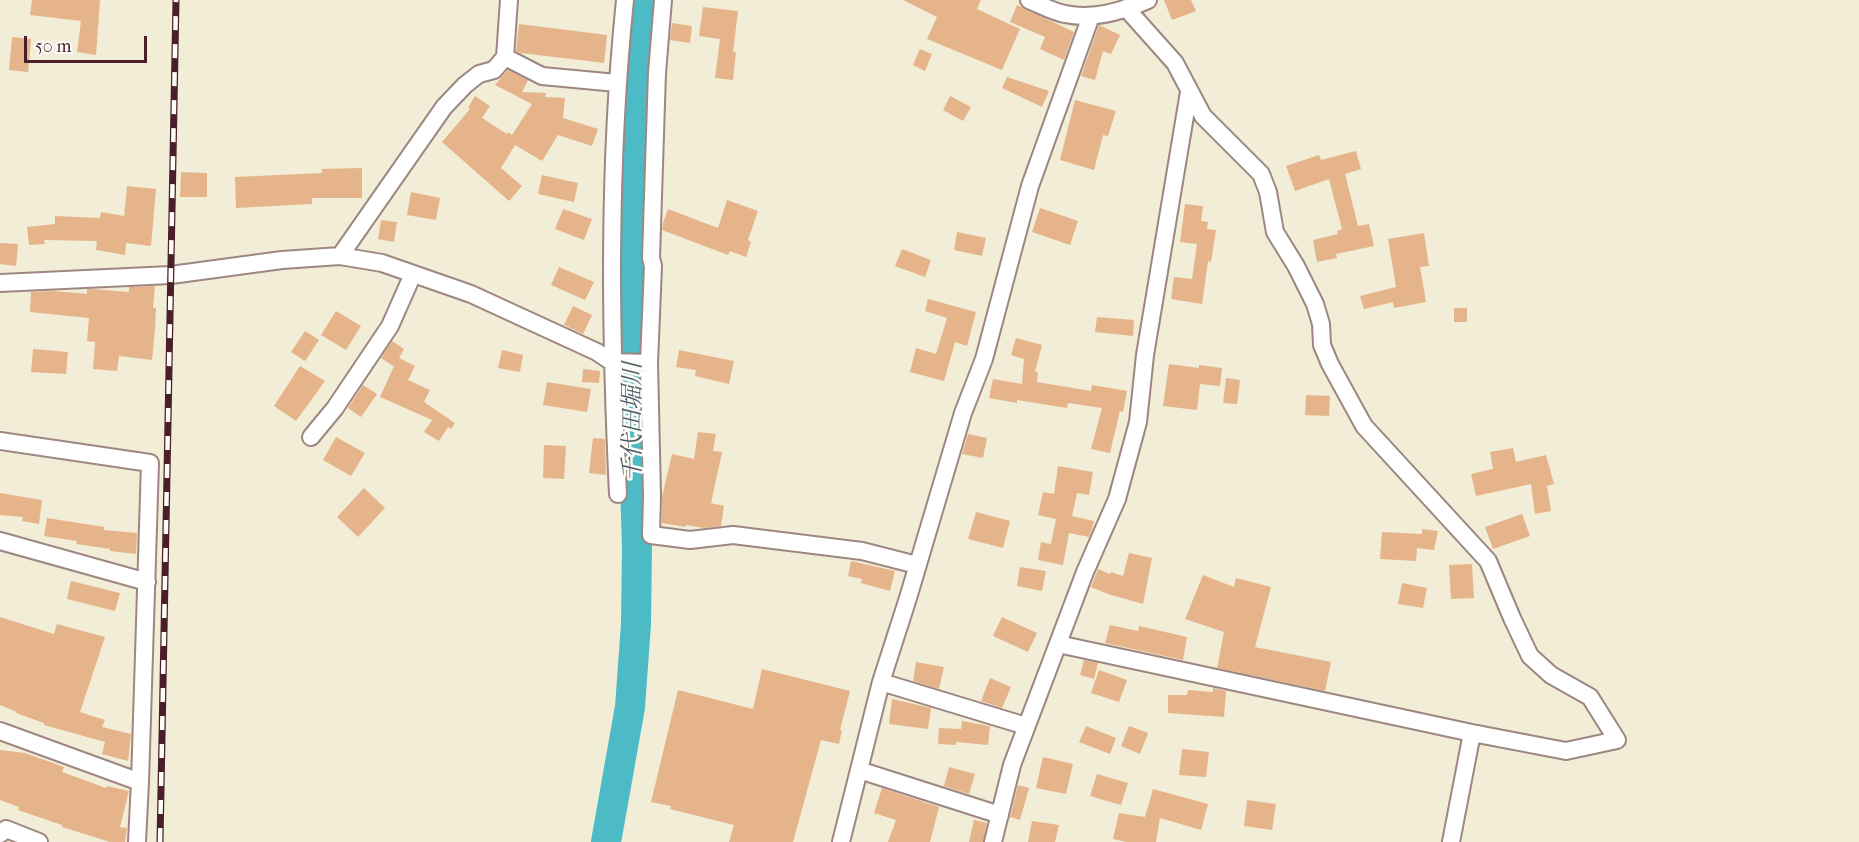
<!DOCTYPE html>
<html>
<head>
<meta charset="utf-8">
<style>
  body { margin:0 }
  #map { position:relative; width:1859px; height:842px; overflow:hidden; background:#f1edd7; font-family:"IM FELL French Canon",serif }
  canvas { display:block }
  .scale { position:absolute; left:24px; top:36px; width:123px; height:27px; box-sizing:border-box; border:3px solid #4a1f2b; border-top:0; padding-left:8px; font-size:18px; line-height:21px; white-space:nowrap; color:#4a1f2b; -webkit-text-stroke:4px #fdfcf7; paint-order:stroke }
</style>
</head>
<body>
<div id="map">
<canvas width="1859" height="842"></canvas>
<div class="scale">50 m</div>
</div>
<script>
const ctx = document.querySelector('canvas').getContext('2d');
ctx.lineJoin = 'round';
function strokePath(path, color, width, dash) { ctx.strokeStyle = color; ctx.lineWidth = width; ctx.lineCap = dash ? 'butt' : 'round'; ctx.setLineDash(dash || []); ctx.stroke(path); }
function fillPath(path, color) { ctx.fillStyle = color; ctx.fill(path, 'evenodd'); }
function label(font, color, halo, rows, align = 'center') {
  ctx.font = font + ' "IM FELL French Canon","Noto Serif JP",serif'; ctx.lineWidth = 5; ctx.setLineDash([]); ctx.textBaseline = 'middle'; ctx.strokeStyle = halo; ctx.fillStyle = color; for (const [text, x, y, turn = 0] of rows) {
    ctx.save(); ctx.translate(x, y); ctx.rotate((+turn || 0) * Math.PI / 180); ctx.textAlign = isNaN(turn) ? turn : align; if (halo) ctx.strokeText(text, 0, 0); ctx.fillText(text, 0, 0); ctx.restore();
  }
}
strokePath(new Path2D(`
  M 606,842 L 630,707 L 636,624 L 637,546 L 631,367 L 633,198 L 642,27 L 645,0`), '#4cbbc5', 30);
fillPath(new Path2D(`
  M 32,0 L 100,0 L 96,55 L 77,52 L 81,21 L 30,15 Z
  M 903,0 L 981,0 L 977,9 L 1020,29 L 1002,70 L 927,39 L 937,17 Z
  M 1164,0 L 1191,0 L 1196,11 L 1172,20 Z
  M 1017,5 L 1074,32 L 1064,60 L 1040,49 L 1045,37 L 1010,22 Z
  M 703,7 L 738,11 L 733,52 L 736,52 L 733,80 L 715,78 L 720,39 L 699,36 Z
  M 672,23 L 692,26 L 690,43 L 670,40 Z
  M 519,24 L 607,35 L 604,63 L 521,53 L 516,51 Z
  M 1099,25 L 1120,35 L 1111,54 L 1103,51 L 1095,80 L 1081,76 Z
  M 12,37 L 31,39 L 28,72 L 9,70 Z
  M 920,49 L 932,54 L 925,71 L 913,65 Z
  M 508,70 L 528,80 L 522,92 L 546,93 L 545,97 L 565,98 L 563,118 L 598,129 L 592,146 L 558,135 L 542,161 L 515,145 L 501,168 L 522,186 L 509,201 L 442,142 L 470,109 L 468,108 L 475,96 L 490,106 L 482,118 L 507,134 L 508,132 L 512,135 L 532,104 L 495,85 Z
  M 1007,77 L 1049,91 L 1042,107 L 1002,88 Z
  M 950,96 L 971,107 L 963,121 L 943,110 Z
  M 1075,100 L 1116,111 L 1108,136 L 1103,135 L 1094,170 L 1060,160 Z
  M 1356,151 L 1361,169 L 1345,174 L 1358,226 L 1369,224 L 1374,246 L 1336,254 L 1337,258 L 1317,262 L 1313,240 L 1338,234 L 1337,231 L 1342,229 L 1329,179 L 1295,191 L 1286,166 L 1319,155 L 1321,160 Z
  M 362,168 L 362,198 L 312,198 L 312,204 L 236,208 L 235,177 L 322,173 L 322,169 Z
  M 181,172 L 207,173 L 207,197 L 180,197 Z
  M 542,175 L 578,183 L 574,202 L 538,194 Z
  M 127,186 L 156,189 L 151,246 L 126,243 L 125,255 L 96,250 L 97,241 L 44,240 L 45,244 L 29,245 L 27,227 L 55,224 L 55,216 L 100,218 L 101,212 L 124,216 Z
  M 411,192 L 440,198 L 436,220 L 407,215 Z
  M 727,200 L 758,211 L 748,240 L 751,242 L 746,257 L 730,251 L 728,255 L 662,230 L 663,223 L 668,209 L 718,228 Z
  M 1185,204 L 1203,206 L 1201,221 L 1208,222 L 1207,229 L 1216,230 L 1211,262 L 1208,261 L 1202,304 L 1171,299 L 1174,277 L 1192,279 L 1197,244 L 1180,242 Z
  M 1040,208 L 1078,221 L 1070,245 L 1032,232 Z
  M 563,209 L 592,219 L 584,240 L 555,229 Z
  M 381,220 L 397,222 L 394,242 L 378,239 Z
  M 957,232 L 986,238 L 982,256 L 954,250 Z
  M 1424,233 L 1429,266 L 1420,267 L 1426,302 L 1394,308 L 1393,302 L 1364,309 L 1360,296 L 1396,287 L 1388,239 Z
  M 0,243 L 18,244 L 16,266 L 0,264 Z
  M 902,249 L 931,260 L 925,277 L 895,266 Z
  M 559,267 L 594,282 L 585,300 L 551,285 Z
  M 155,286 L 153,308 L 156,308 L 155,330 L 152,360 L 119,356 L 117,371 L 93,369 L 95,342 L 87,341 L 89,318 L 30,312 L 31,292 L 53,291 L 87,294 L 87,289 L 93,289 L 129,292 L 129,287 Z
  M 928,299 L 976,312 L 967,346 L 955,342 L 944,381 L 910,372 L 916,348 L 936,354 L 947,318 L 925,311 Z
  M 573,306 L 592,315 L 583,334 L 564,325 Z
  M 1454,308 L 1467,308 L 1467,322 L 1454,322 Z
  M 336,311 L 361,326 L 346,350 L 321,335 Z
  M 1097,317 L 1134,320 L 1133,336 L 1095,332 Z
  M 305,331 L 319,340 L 305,361 L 291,352 Z
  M 1016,338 L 1042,345 L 1035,372 L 1038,372 L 1037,382 L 1091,391 L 1092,385 L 1127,391 L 1123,412 L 1120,411 L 1110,453 L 1091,449 L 1102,408 L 1068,403 L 1067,408 L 1017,400 L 1017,403 L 989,398 L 993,379 L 1022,384 L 1024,359 L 1011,355 Z
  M 392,341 L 404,349 L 399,358 L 415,366 L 408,380 L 430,390 L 424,402 L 455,423 L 451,429 L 448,427 L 439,441 L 424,432 L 432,420 L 380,397 L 395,364 L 393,366 L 381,358 Z
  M 33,349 L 68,352 L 66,374 L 31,372 Z
  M 502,350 L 523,355 L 520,372 L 498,368 Z
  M 679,350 L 734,361 L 729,384 L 695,376 L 696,370 L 676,367 Z
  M 1169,364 L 1199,368 L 1199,365 L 1222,368 L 1220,386 L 1200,384 L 1197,410 L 1163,406 Z
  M 300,366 L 325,381 L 296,421 L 274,406 Z
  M 583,369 L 600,371 L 599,383 L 582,382 Z
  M 1226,378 L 1240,380 L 1237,404 L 1223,403 Z
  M 547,382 L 591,389 L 587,412 L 543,405 Z
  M 363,385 L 377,394 L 361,417 L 348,408 Z
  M 1306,395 L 1330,396 L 1329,416 L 1305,415 Z
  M 698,432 L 716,434 L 713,451 L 722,452 L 711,503 L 724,506 L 721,526 L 704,528 L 686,525 L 686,527 L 662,523 L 662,497 L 672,454 L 694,459 Z
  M 968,434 L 987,438 L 983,458 L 962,454 Z
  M 336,437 L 365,453 L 351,476 L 323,460 Z
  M 593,438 L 605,439 L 606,475 L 589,473 Z
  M 544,445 L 566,446 L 564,479 L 543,478 Z
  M 1513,448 L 1516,462 L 1546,455 L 1554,484 L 1547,486 L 1551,511 L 1535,514 L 1531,484 L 1476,496 L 1471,474 L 1493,469 L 1490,452 Z
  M 1058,466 L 1093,472 L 1089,495 L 1077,493 L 1072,516 L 1094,521 L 1092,529 L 1089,537 L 1069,533 L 1063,565 L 1038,560 L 1041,542 L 1051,544 L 1056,519 L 1038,515 L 1043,492 L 1054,494 Z
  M 364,488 L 385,508 L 358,537 L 337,517 Z
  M 0,493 L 42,500 L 39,524 L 22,521 L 23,517 L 0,515 Z
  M 976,512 L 1010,521 L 1003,548 L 968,539 Z
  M 1522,514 L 1530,536 L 1493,549 L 1485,527 Z
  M 47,518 L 104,527 L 104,530 L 137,533 L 136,554 L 110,551 L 110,549 L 76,544 L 77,541 L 44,536 Z
  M 1422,529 L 1438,531 L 1434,550 L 1417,548 L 1416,561 L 1380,559 L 1382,532 L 1422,534 Z
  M 1129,553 L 1152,558 L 1143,604 L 1108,594 L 1091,587 L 1098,569 L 1110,574 L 1111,572 L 1123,576 Z
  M 851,561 L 895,571 L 890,591 L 861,583 L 862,579 L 848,576 Z
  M 1472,564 L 1474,598 L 1451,599 L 1449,565 Z
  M 1020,567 L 1046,571 L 1042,591 L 1017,586 Z
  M 1203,575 L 1234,587 L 1236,578 L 1271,587 L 1255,647 L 1331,662 L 1325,691 L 1217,668 L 1224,632 L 1185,619 Z
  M 71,581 L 120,593 L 115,611 L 67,599 Z
  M 1402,583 L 1427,588 L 1423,608 L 1398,604 Z
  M 0,617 L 54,634 L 57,624 L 105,637 L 80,712 L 105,720 L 102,727 L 131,734 L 128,761 L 102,754 L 105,742 L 44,725 L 44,723 L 16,713 L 17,712 L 0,705 Z
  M 1002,617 L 1037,633 L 1028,652 L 993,636 Z
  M 1110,625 L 1138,631 L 1139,626 L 1187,637 L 1183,660 L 1105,643 Z
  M 1084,660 L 1098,663 L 1094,679 L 1080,675 Z
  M 916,662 L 944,667 L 939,689 L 913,681 Z
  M 762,669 L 850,691 L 840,730 L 842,730 L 839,744 L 821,740 L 793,842 L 729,842 L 734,825 L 670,809 L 671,806 L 651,802 L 678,690 L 753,709 Z
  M 1099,670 L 1127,680 L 1119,702 L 1091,693 Z
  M 990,678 L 1011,687 L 1002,708 L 981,701 Z
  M 1213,688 L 1226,691 L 1224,717 L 1168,713 L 1168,695 L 1187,695 L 1188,690 L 1213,692 Z
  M 892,699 L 931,708 L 928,729 L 889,724 Z
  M 962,721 L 990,726 L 988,745 L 956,742 L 956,745 L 938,744 L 939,728 L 961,729 Z
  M 1086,726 L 1116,738 L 1110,754 L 1079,742 Z
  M 1129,726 L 1148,733 L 1140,754 L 1121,746 Z
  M 1182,749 L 1209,752 L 1206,777 L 1179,775 Z
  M 0,750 L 25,753 L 64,767 L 62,772 L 106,788 L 107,786 L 129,791 L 120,827 L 127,828 L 125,842 L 110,842 L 62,827 L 62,825 L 18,810 L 19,807 L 0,800 Z
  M 1043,757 L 1073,764 L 1066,794 L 1036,788 Z
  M 949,767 L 975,774 L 969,794 L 944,786 Z
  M 1097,774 L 1128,783 L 1121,805 L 1090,796 Z
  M 1018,785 L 1029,788 L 1020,820 L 1010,817 Z
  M 882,788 L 939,807 L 930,842 L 888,842 L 896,820 L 874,813 Z
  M 1153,789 L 1208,804 L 1201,830 L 1160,818 L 1156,842 L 1126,842 L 1113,839 L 1119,813 L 1145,817 Z
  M 1247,800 L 1276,804 L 1272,830 L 1244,826 Z
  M 974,820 L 987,823 L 983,842 L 969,842 Z
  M 1032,821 L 1059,825 L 1055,842 L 1028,842 Z`), '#e6b48a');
const street = new Path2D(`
  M 509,0 L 505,57 L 542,76 L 617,83
  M 663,0 L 657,73 L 651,258 L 653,266 L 649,363 L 652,496 L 651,535 L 690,540 L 733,535 L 862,551 L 917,565
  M 1029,0 C 1041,5 1053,12 1065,14 C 1092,20 1123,11 1148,0
  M 340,256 L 444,107 L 465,85 L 479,74 L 494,70 L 505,57
  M 0,283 L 171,275 L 282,260 L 340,256 L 382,263 L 471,294 L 597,352 L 612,362 L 649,363
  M 311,437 L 335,408 L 390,326 L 413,274
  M 0,441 L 150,463 L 140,782 L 0,731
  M 618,494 C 610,328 608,165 625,0
  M 0,541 L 147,582
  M 1058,644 L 1472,733 L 1566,751 L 1617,740 L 1590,697 L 1551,675 L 1530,656 L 1512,618 L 1488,561 L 1364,426 L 1330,364 L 1322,345 L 1321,324 L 1315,304 L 1296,266 L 1275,232 L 1268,192 L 1261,174 L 1203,116 L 1175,63 L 1126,8
  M 881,682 L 1026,726
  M 859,770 L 1000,815
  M 0,834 L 6,829 L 39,842
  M 137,842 L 140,782
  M 841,842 L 881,682 L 908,598 L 963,413 L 984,359 L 1030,186 L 1091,16
  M 993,842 L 1012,765 L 1085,572 L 1117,499 L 1138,422 L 1145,355 L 1189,92
  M 1451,842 L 1472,733`);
strokePath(street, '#9e8681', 20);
strokePath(street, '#fff', 16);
const rail = new Path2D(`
  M 160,842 L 176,0`);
strokePath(rail, '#4a1f2b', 7);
strokePath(rail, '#fdfcf7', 4.5, [14]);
label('italic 24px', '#4b5d69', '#fdfcf7', [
  ["千代田堀川",634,422,-90]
]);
</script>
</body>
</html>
